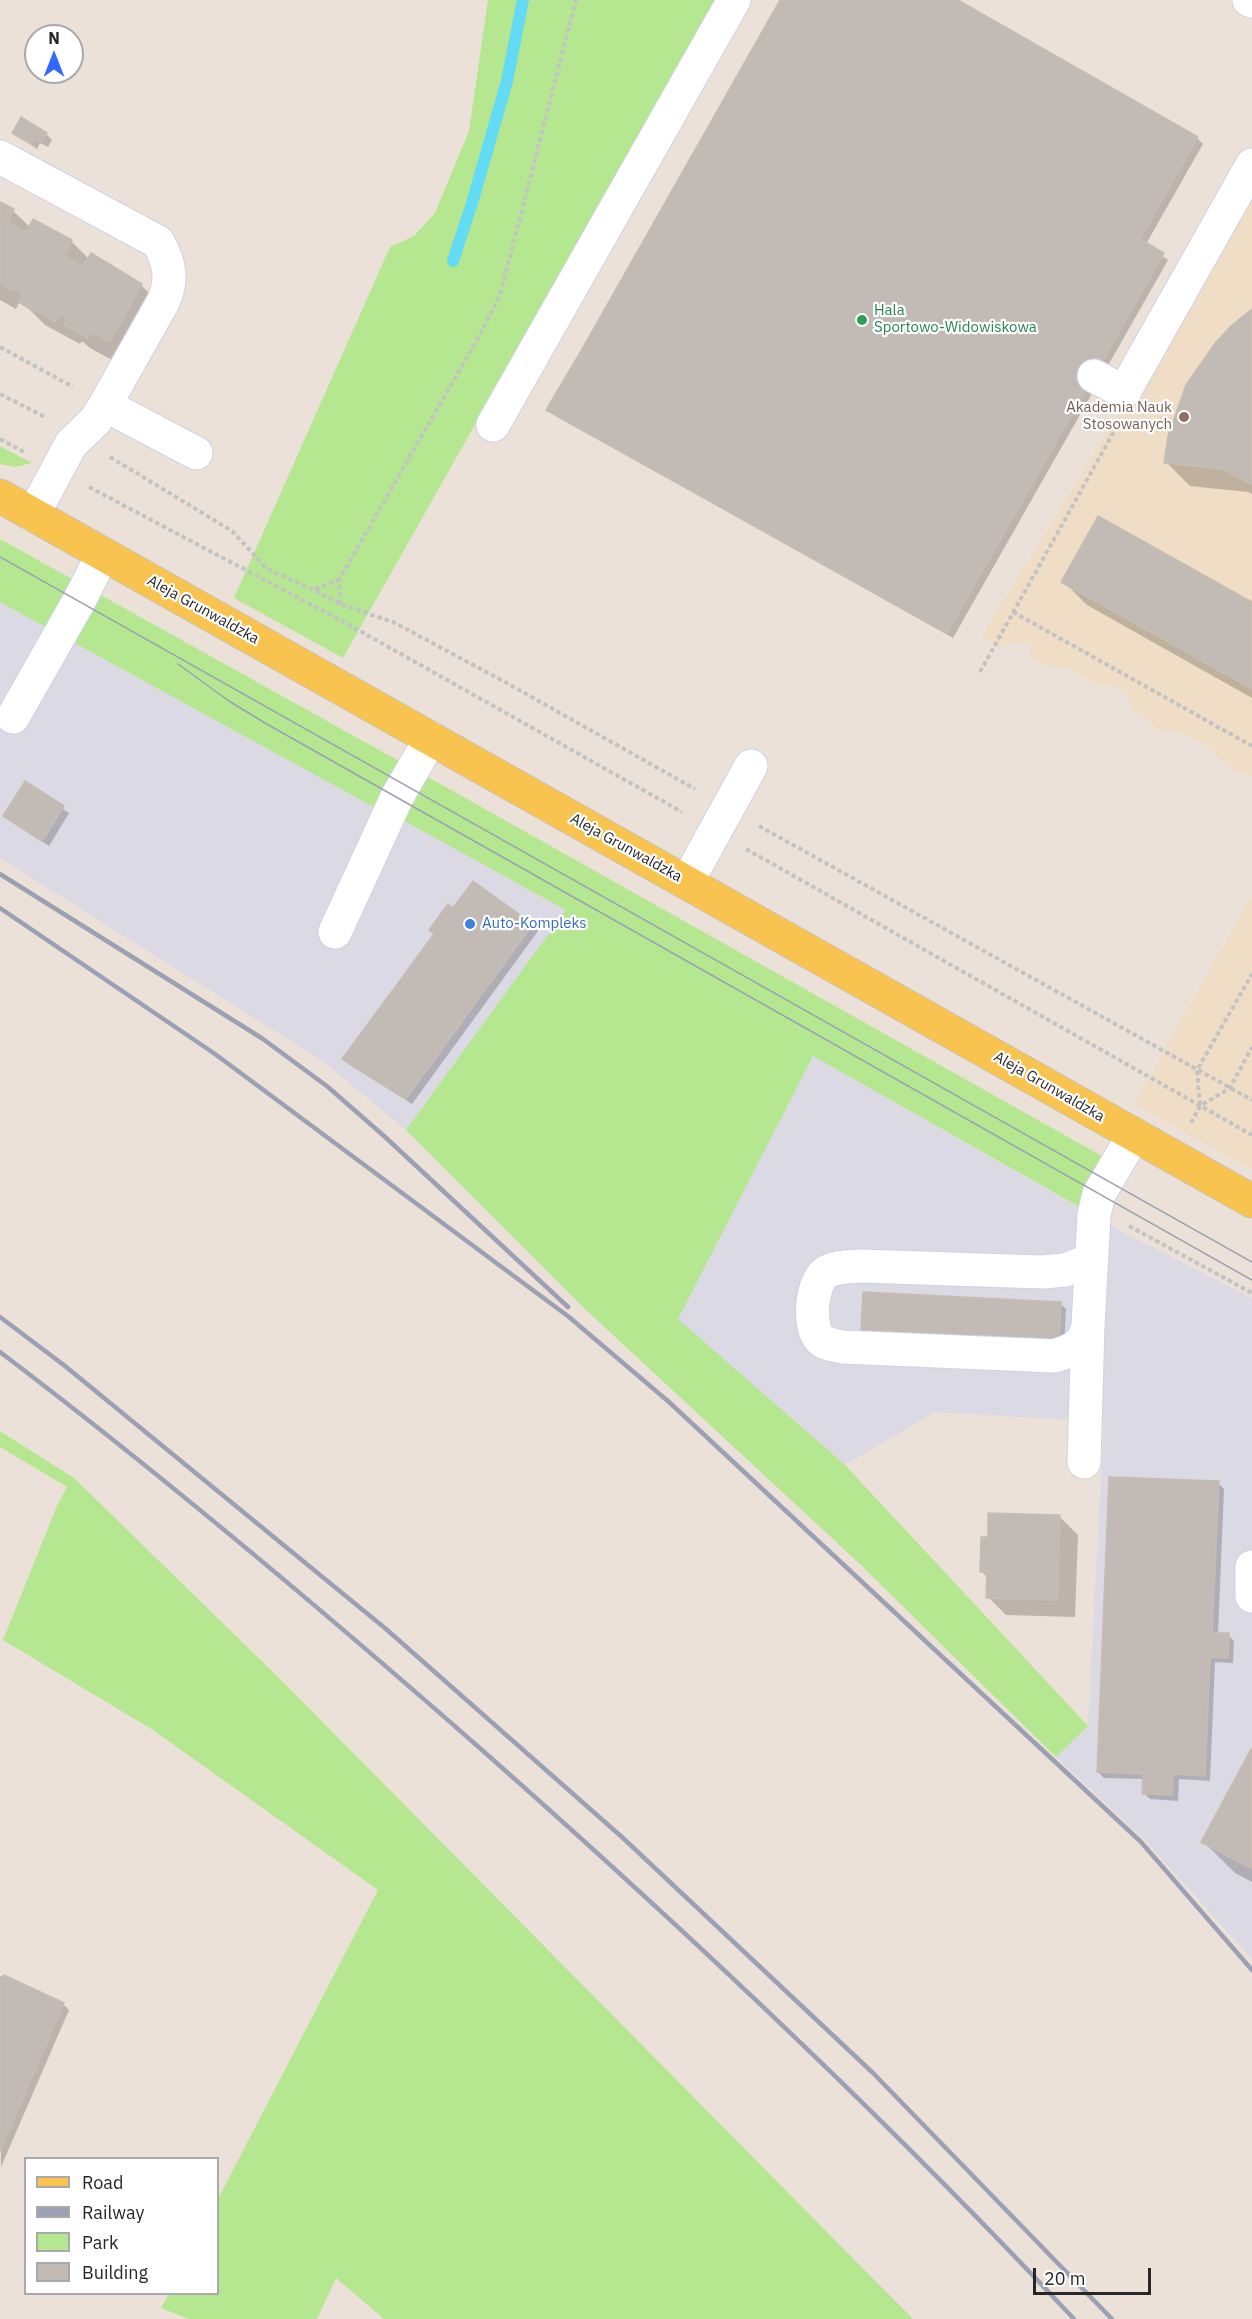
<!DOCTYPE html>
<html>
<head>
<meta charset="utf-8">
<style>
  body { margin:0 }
  #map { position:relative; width:1252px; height:2319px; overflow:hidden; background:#ebe1d8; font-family:"IBM Plex Sans",sans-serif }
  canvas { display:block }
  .legend { position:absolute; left:24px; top:2157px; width:195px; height:138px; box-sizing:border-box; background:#fff; border:2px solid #a9a9a9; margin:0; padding:8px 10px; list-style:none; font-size:18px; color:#272727 }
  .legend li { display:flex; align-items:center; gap:12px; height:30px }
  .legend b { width:30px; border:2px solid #a9a9a9 }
  .north { position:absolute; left:24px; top:24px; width:60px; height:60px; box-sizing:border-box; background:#fff; border:2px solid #a9a9a9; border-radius:50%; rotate:0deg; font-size:16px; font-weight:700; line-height:24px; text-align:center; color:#272727 }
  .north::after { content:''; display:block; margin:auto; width:21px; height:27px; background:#3169ff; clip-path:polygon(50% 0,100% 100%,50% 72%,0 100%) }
  .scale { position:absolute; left:1033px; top:2268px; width:118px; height:27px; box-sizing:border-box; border:3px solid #272727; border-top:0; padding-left:8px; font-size:18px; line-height:21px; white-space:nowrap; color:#272727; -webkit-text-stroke:4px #fff; paint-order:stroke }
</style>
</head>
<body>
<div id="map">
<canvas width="1252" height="2319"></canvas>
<ul class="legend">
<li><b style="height:8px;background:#f9c34f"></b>Road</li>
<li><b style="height:8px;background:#9ba0b3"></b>Railway</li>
<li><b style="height:16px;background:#b5e690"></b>Park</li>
<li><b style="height:16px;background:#c2bbb5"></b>Building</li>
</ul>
<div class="north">N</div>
<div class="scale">20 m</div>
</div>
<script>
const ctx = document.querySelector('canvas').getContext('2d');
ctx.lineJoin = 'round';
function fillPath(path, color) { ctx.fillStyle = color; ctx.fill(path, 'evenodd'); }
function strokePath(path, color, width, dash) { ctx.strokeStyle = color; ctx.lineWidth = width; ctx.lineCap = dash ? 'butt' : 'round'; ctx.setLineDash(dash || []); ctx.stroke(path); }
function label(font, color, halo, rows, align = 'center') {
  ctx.font = font + ' "IBM Plex Sans",sans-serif'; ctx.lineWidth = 4.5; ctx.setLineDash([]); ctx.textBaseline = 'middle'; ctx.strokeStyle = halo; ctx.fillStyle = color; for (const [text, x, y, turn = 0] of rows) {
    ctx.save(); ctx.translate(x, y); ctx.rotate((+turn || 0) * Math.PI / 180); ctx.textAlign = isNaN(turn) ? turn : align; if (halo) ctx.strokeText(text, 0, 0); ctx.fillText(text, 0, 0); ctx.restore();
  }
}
fillPath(new Path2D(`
  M 0,602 L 370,805 L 408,823 L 567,910 L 406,1130 L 324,1062 L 0,858 Z
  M 813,1056 L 1124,1233 L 1252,1298 L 1252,1959 L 1146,1841 L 1056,1757 L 1088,1726 L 1104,1422 L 935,1412 L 845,1465 L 677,1319 Z`), '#dbd9e3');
fillPath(new Path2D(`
  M 1252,197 L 1252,776 L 1233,770 L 1215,755 L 1207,744 L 1175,731 L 1161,731 L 1135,711 L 1126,694 L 1117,686 L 1099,686 L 1068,668 L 1046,666 L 1029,657 L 1030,643 L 1007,642 L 1001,649 L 982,636 Z
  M 1252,895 L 1252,1170 L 1134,1104 Z`), '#efdec5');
fillPath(new Path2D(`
  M 488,0 L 715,0 L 343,658 L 234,598 L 390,247 L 414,236 L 435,213 L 469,131 Z
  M 0,446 L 32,463 L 15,467 L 0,464 Z
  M 0,539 L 460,795 L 1116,1164 L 1094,1215 L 813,1056 L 678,1319 L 845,1465 L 1088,1726 L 1056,1757 L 861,1565 L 585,1309 L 406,1130 L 566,910 L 408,823 L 370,805 L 0,602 Z
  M 0,1431 L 74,1478 L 279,1678 L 913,2319 L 384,2319 L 336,2278 L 317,2319 L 189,2319 L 161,2308 L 169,2294 L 218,2294 L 218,2199 L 378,1890 L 153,1730 L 3,1640 L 57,1506 L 67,1487 L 0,1447 Z`), '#b5e690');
fillPath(new Path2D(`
  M 781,0 L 955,0 L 1197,138 L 1203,144 L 1146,244 L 1168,260 L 953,638 L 554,415 L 548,410 Z
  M 14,133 L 46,134 L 52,140 L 48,147 L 40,143 L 37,149 Z
  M 0,203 L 13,211 L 30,227 L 34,221 L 72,242 L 89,259 L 91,255 L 141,285 L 165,309 L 112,360 L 90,348 L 82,341 L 80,344 L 45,325 L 29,309 L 19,303 L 16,309 L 0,300 Z
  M 1252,311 L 1252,494 L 1248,492 L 1190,486 L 1166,462 Z
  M 1063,581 L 1252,604 L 1252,698 L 1087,605 Z
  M 25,783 L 69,813 L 49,846 L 4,816 Z
  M 474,883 L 538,931 L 412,1104 L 350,1065 L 344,1059 Z
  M 1060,1303 L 1066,1309 L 1064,1346 L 868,1336 L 862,1330 Z
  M 1218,1483 L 1224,1489 L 1218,1634 L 1228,1635 L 1234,1641 L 1233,1663 L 1215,1662 L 1210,1781 L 1179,1779 L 1178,1801 L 1150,1799 L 1144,1793 L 1144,1779 L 1104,1778 L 1098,1772 Z
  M 1059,1516 L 1078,1535 L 1075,1617 L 1006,1615 L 988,1597 L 989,1579 L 982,1572 L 989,1538 Z
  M 1252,1751 L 1252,1882 L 1235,1873 L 1203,1841 Z
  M 0,1976 L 63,2004 L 69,2010 L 1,2167 Z`), '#0003');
strokePath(new Path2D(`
  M 453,261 L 472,203 L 507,81 L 523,0`), '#63dbf5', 12);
const building = new Path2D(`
  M 780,0 L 958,0 L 1198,137 L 1140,239 L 1164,253 L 1031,486 L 1007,474 L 953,568 L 924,552 L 915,565 L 848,527 L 856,513 L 811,487 L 816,477 L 789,469 L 764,457 L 738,438 L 728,424 L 721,436 L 675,411 L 668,424 L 600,386 L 607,373 L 578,356 Z
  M 21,117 L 47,133 L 41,143 L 34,139 L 31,144 L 12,133 Z
  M 0,202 L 14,209 L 7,222 L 26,232 L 33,219 L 72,240 L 64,256 L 83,267 L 91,253 L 142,284 L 110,342 L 92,332 L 88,338 L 64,325 L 68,318 L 60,315 L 56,322 L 19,301 L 24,293 L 16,289 L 14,291 L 0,283 Z
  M 1252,309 L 1252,485 L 1223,469 L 1164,463 L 1168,436 L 1186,385 L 1216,342 L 1232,325 Z
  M 578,356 L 607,373 L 600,386 L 668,424 L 675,411 L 721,436 L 728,424 L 738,438 L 764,457 L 789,469 L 816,477 L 811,487 L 856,513 L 848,527 L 915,565 L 924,552 L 953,568 L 1007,474 L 1031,486 L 947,633 L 546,410 Z
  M 1098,516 L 1252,602 L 1252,689 L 1061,582 Z
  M 25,781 L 64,806 L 42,841 L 3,816 Z
  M 473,881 L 533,924 L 406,1099 L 342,1059 L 434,934 L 429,930 L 448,904 L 453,908 Z
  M 863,1292 L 1061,1302 L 1059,1341 L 861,1330 Z
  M 1109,1477 L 1219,1481 L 1212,1633 L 1229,1633 L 1228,1658 L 1210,1657 L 1205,1776 L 1173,1774 L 1172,1795 L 1142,1794 L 1143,1774 L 1097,1772 Z
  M 988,1513 L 1060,1515 L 1057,1600 L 986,1598 L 987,1572 L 980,1572 L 981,1537 L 988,1537 Z
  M 1251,1749 L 1252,1750 L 1252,1869 L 1201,1842 Z
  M 4,1975 L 64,2003 L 0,2151 L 0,1983 Z`);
fillPath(building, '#c2bbb5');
strokePath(building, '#c6bdb2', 1.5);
const minor = new Path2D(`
  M 1249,0 L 1252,1
  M 0,157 L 158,242 C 170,263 173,280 163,302 L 105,405 L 95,421 L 71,444 L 33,515
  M 1094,376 L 1124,392 L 1252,165
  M 105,405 L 196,453
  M 493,425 L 734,0
  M 13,717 L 79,601 L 103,554
  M 687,882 L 751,766
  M 335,932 L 397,797 L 431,738
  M 1091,1260 L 1065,1270 L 1042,1272 L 862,1266 C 851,1267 835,1266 825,1273 C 811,1284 808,1327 820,1339 C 826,1345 835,1345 842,1347 L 1054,1356 C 1072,1351 1083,1346 1088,1326 L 1094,1215 L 1099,1194 L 1134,1135
  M 1084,1462 L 1088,1326
  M 1252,1567 L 1252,1596`);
const major = new Path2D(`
  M 0,496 L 1252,1201`);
strokePath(minor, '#cdd3e2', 35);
strokePath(major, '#c3c3c3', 35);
strokePath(new Path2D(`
  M 0,347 L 73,387
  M 0,394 L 45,417
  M 0,439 L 24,452
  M 110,457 L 232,531 L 267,569 L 314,590 L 340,604 L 393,622 L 505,682 L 695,789
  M 89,487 L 344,622 L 682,812
  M 315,589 L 339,580
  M 340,604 L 339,580 L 482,331 L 500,295 L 576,0
  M 1013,612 L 1252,746
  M 980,672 L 1117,426
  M 759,826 L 1252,1100
  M 746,849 L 1252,1135
  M 1200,1105 L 1197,1070 L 1252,974
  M 1191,1123 L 1200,1106 L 1230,1088 L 1252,1047
  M 1129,1226 L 1252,1293`), '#c3c3c3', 4, [4.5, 3]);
strokePath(minor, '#fff', 33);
strokePath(major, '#f9c34f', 33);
strokePath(new Path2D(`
  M 0,557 L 1252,1262
  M 178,664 L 229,701 L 265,723 L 1252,1280`), '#9ba0b3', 1.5);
strokePath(new Path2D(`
  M 0,874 L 263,1039 L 328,1087 L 384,1136 L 568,1307
  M 0,908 L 215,1054 L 569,1317 L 669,1402 L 1141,1842 L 1252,1970
  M 0,1317 L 65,1366 L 386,1629 L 623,1838 L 873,2073 L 1112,2319
  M 0,1352 C 165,1477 326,1613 482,1750 C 687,1931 887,2119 1074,2319`), '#9ba0b3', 4.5);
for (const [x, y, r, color] of [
  [862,320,6,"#2e9e5b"],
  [1184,417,6,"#8d6e63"],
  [470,924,6,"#3f7fe0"]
]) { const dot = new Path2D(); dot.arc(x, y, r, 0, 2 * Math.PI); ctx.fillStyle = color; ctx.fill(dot); strokePath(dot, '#fff', 2); }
label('15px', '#27864d', '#fff', [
  ["Hala",874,311],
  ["Sportowo-Widowiskowa",874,328]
], 'left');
label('15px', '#785e54', '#fff', [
  ["Akademia Nauk",1172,408],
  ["Stosowanych",1172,425]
], 'right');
label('15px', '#272727', '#fff', [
  ["Aleja Grunwaldzka",203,610,29],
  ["Aleja Grunwaldzka",626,848,29],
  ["Aleja Grunwaldzka",1049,1087,30]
]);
label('15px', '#366cbe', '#fff', [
  ["Auto-Kompleks",482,924]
], 'left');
</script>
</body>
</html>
